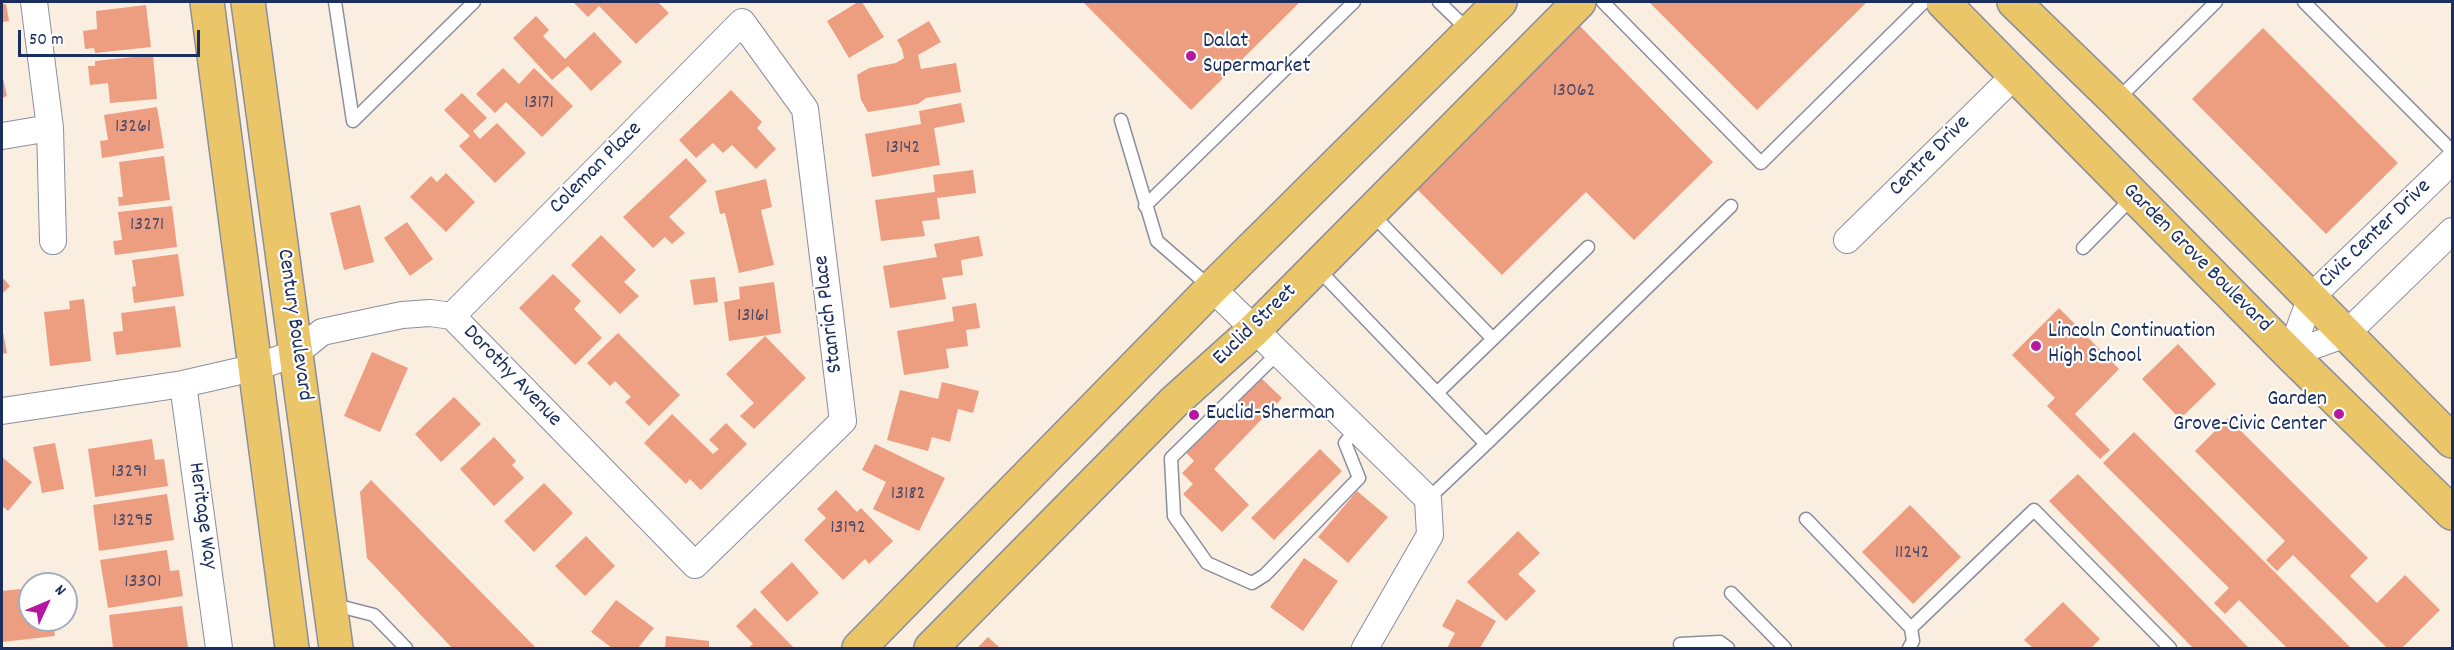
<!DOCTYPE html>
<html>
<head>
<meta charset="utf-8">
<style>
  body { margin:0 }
  #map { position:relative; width:2454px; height:650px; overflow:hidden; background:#f9eee0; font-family:Dekko,sans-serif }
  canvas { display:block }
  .frame { position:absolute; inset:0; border:3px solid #1b2f5e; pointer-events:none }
  .north { position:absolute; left:18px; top:572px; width:60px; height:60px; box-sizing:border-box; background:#fff; border:2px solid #a4acbf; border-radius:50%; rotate:46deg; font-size:16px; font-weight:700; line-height:24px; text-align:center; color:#1b2f5e }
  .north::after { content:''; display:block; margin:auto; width:21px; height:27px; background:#b5179e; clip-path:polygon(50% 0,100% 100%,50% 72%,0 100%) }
  .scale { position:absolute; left:18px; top:30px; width:182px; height:27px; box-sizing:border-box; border:3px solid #1b2f5e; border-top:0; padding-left:8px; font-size:18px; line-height:21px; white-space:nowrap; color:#1b2f5e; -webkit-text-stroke:4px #fff; paint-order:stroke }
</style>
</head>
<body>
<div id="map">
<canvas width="2454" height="650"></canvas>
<div class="frame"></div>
<div class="north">N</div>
<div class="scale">50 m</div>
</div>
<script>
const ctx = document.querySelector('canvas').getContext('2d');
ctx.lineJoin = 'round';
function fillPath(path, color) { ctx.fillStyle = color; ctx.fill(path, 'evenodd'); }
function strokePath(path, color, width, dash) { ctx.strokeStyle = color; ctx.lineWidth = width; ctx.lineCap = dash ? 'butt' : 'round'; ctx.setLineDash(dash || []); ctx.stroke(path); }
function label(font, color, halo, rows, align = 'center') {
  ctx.font = font + ' Dekko,sans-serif'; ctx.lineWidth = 4.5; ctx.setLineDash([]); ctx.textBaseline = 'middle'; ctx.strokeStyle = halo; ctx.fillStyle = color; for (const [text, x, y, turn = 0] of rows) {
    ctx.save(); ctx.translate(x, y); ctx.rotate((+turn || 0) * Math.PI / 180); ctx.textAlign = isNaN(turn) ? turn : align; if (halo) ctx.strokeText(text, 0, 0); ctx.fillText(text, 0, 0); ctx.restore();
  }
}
fillPath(new Path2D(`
  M 573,2 L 658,2 L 669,13 L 636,44 L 599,6 L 588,17 Z
  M 858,2 L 862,2 L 884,37 L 849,58 L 827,21 Z
  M 1083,2 L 1300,2 L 1191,110 Z
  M 1649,2 L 1867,2 L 1757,110 Z
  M 2,4 L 6,4 L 9,21 L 2,22 Z
  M 146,5 L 151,47 L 95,53 L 94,48 L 85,49 L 83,31 L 97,29 L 96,11 Z
  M 536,16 L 549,30 L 543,36 L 565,59 L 594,32 L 622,62 L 591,91 L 568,66 L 552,80 L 513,38 Z
  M 929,21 L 941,42 L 918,55 L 921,69 L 956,63 L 961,92 L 926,98 L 918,104 L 868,112 L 861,100 L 857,75 L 869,68 L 896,63 L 904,58 L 902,49 L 897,40 Z
  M 1575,21 L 1713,162 L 1634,240 L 1586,192 L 1502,275 L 1411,183 Z
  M 2263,28 L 2398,163 L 2326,234 L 2192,99 Z
  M 153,55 L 157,99 L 110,103 L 108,83 L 90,85 L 88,66 L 95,66 L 95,61 Z
  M 503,68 L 519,84 L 534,68 L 573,106 L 542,137 L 506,102 L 495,113 L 476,94 Z
  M 2,74 L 7,96 L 2,98 Z
  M 731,90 L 762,122 L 757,128 L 776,149 L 756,169 L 732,145 L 723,153 L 713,143 L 696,158 L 679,140 Z
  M 462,93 L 487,118 L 473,131 L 480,139 L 497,123 L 526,153 L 495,183 L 459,146 L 470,136 L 444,110 Z
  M 961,103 L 965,122 L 934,128 L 940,165 L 872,177 L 865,134 L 921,124 L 919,111 Z
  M 157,107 L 164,148 L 102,158 L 100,141 L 108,140 L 104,115 Z
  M 164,156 L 170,200 L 119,206 L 118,197 L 123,197 L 119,162 Z
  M 686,158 L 707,181 L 669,217 L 685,233 L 672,244 L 665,237 L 653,248 L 623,217 Z
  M 973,170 L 976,193 L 937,198 L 940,219 L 922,221 L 925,236 L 881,241 L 875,200 L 935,192 L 933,175 Z
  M 446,173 L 475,202 L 446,232 L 410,197 L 431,176 L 437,182 Z
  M 766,179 L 772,207 L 761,210 L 774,265 L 739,273 L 725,213 L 720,214 L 715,191 Z
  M 360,205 L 374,262 L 344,270 L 330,213 Z
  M 172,206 L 177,247 L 115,255 L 113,241 L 122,240 L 118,212 Z
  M 407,222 L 433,259 L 410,276 L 384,238 Z
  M 601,235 L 636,270 L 624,282 L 639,296 L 620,314 L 571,265 Z
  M 979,236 L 983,256 L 961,260 L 963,275 L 942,278 L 946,299 L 890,308 L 883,266 L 937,257 L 934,244 Z
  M 178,254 L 184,296 L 134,303 L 132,287 L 136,286 L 132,260 Z
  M 553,274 L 581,301 L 574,309 L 602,338 L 575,365 L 519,308 Z
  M 2,277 L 10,286 L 2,294 Z
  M 715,277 L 718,302 L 694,305 L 690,280 Z
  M 774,282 L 781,333 L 729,341 L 724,302 L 740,299 L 739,287 Z
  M 84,299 L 91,361 L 50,366 L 44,312 L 70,309 L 69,301 Z
  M 976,303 L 980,328 L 966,330 L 968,346 L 946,349 L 949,368 L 904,375 L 897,331 L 954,321 L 952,307 Z
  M 175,306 L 181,347 L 116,355 L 113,332 L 123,331 L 121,313 Z
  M 2059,308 L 2119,369 L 2075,414 L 2110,450 L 2100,459 L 2047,406 L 2055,398 L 2012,355 Z
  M 2,327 L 7,353 L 2,354 Z
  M 618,333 L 680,395 L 649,426 L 625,402 L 631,397 L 615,381 L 610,386 L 587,363 Z
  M 765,336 L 806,378 L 754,429 L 740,416 L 754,403 L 726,374 Z
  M 2178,344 L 2216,384 L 2180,419 L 2142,379 Z
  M 372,352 L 408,368 L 380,432 L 344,416 Z
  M 1259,376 L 1282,398 L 1214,469 L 1249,505 L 1222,532 L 1183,494 L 1193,484 L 1182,473 L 1194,461 L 1182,448 Z
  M 942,382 L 979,391 L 973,413 L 958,409 L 950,442 L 932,437 L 928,451 L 887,440 L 900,390 L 938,399 Z
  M 454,397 L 481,424 L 441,462 L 415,434 Z
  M 672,414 L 713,454 L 719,449 L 709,440 L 726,423 L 747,444 L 701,490 L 690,479 L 686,484 L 644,443 Z
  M 2228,418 L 2368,558 L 2350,576 L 2377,603 L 2405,575 L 2440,610 L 2402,648 L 2387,648 L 2293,555 L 2277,571 L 2266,560 L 2285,541 L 2195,451 Z
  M 2134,432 L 2351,648 L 2287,648 L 2239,600 L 2225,614 L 2214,603 L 2229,588 L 2103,463 Z
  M 494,437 L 516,461 L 512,465 L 524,478 L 494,506 L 460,469 Z
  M 152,439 L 155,460 L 164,459 L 168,486 L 95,497 L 88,449 Z
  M 55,443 L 64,489 L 42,493 L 33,447 Z
  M 875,444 L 945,478 L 919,531 L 873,509 L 886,482 L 862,470 Z
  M 1320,449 L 1342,471 L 1274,540 L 1251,518 Z
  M 2,457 L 32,482 L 8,511 L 2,506 Z
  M 2078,474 L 2249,648 L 2193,648 L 2049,501 Z
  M 371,480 L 536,648 L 452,648 L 367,558 L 360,492 Z
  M 544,483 L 573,513 L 534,552 L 504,521 Z
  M 836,490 L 857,512 L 861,508 L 893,541 L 869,564 L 865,559 L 843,580 L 804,540 L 826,518 L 817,509 Z
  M 1357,491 L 1388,517 L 1348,563 L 1318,537 Z
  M 167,494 L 174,540 L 99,551 L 93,505 Z
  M 1910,505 L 1961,557 L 1913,604 L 1862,552 Z
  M 1518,531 L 1540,553 L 1518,574 L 1536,591 L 1506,621 L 1467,582 Z
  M 586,536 L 615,566 L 585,596 L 555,566 Z
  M 167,550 L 170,571 L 179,570 L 183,596 L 108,608 L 100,560 Z
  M 1304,558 L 1338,581 L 1303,631 L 1270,607 Z
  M 792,562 L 819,593 L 787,622 L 760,592 Z
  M 30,588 L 30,620 L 53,620 L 55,636 L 2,642 L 2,591 Z
  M 1457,599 L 1496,621 L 1480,648 L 1447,648 L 1455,633 L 1442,626 Z
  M 616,600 L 654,628 L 638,648 L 612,648 L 591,632 Z
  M 2063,602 L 2100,639 L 2091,648 L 2033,648 L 2024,640 Z
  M 182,606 L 188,648 L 113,648 L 109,615 Z
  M 755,608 L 794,648 L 748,648 L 753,644 L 736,626 Z
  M 666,636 L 709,641 L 709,648 L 665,648 Z
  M 988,637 L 1000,648 L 977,648 Z`), '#ed9e81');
const service = new Path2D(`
  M 335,2 L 353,121 L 474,2
  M 1439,2 L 1468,30
  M 1603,2 L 1761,163 L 1924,2
  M 2304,2 L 2452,151
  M 2117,100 L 2216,2
  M 1121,120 L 1157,241 L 1210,287
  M 1145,206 L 1354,2
  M 1371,213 L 1493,339
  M 2083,248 L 2133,197
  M 1317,268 L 1486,444 L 1731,206
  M 1278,353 L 1171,458 L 1174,516 L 1207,563 L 1252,583 L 1265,575 L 1359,478 L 1345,443 L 1357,428
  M 1437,393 L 1588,247
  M 1428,499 L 1486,444
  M 1806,519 L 1911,628 L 1913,641 L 1909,648
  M 1731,593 L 1785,648
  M 331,604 L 374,615 L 406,648
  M 1911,628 L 2034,510 L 2170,648
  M 1680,644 L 1720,642 L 1728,648`);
const minor = new Path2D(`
  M 34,2 L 50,128 L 53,241
  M 2,136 L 50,128
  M 1847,240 L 2015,75
  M 1212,288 L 1428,499 L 1430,535 L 1365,648
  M 2290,354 L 2311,297 L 2452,161
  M 2290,354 L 2346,334 L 2452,231
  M 183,384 L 219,648
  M 2,411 L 183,384 L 257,367 L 296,353 L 322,332 L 402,315 L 430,313 L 452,316 L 695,565 L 843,421 L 805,109 L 742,22 L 452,316`);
const primary = new Path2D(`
  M 207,2 L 292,648
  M 248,2 L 336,648
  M 1943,2 L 2290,354 L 2452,513
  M 2014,2 L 2116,101 L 2452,441
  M 859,648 L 1212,288 L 1500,2
  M 931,648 L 1174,402 L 1254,330 L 1579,2`);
strokePath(service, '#8a8e9f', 15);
strokePath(minor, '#8a8e9f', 28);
strokePath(primary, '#8a8e9f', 36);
strokePath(service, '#fff', 12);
strokePath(minor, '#fff', 26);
strokePath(primary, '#ebc669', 33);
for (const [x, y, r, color] of [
  [1191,56,6,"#b5179e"],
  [2036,346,6,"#b5179e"],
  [2339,414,6,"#b5179e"],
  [1194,415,6,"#b5179e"]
]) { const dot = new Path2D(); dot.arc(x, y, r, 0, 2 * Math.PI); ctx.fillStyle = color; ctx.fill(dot); strokePath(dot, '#fff', 2); }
label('20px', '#504b67', null, [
  ["13062",1574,92],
  ["13171",539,104],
  ["13261",133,128],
  ["13142",903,149],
  ["13271",147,226],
  ["13161",753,317],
  ["13291",129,473],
  ["13182",908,495],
  ["13295",133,522],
  ["13192",848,529],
  ["11242",1912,554],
  ["13301",143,583]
]);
label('22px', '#1b2f5e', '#fff', [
  ["Dalat",1203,43],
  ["Supermarket",1203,68],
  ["Lincoln Continuation",2048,333],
  ["High School",2048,358],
  ["Garden",2327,401,"right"],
  ["Grove-Civic Center",2327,426,"right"],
  ["Euclid-Sherman",1206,415]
], 'left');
label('22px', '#1b2f5e', '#fff', [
  ["Centre Drive",1931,157,-45],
  ["Coleman Place",597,169,-45],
  ["Civic Center Drive",2376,235,-44],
  ["Garden Grove Boulevard",2196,259,45],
  ["Stanrich Place",830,314,-97],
  ["Century Boulevard",293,325,82],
  ["Euclid Street",1256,326,-44],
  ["Dorothy Avenue",511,377,46],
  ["Heritage Way",201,516,82]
]);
</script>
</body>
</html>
